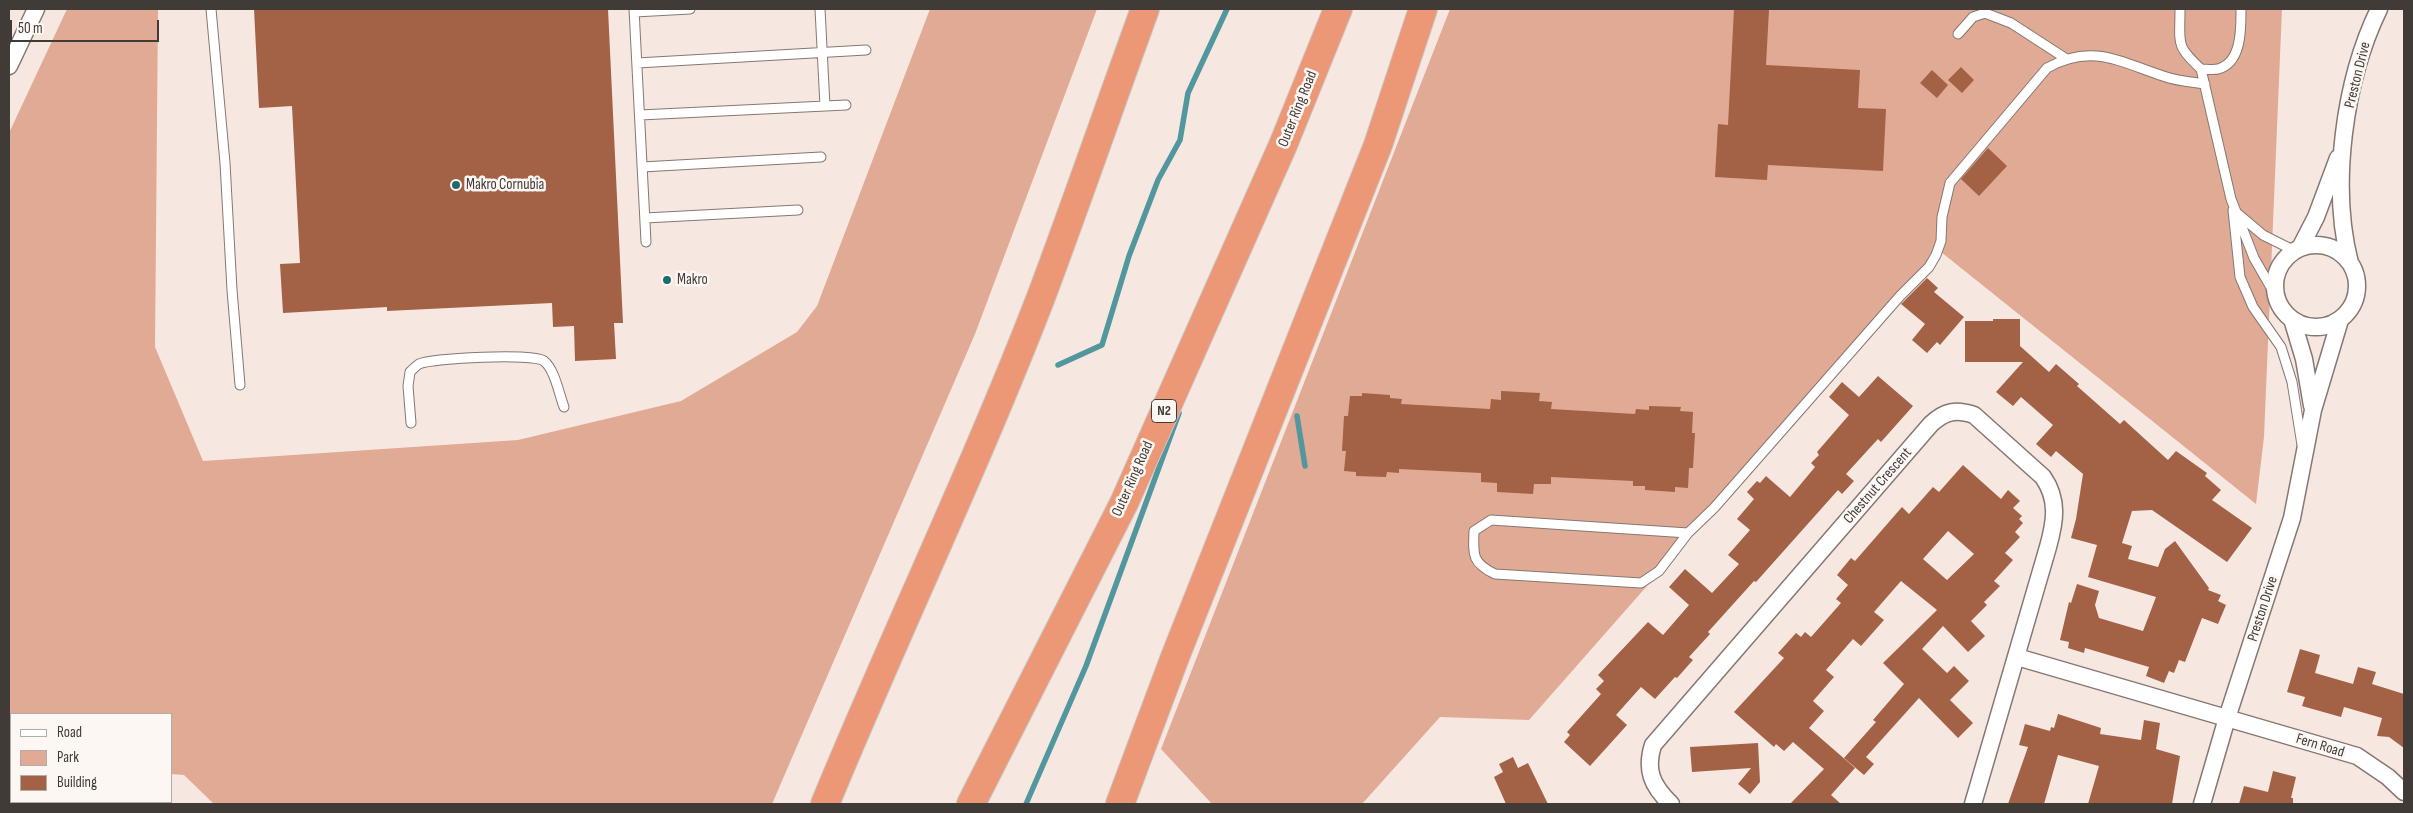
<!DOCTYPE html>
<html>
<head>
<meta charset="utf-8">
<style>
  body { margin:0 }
  #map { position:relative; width:2413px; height:813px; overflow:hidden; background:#f7e7e1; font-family:"Sofia Sans Condensed",sans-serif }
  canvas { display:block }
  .frame { position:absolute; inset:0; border:10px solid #413b38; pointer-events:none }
  .legend { position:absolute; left:10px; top:713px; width:162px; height:90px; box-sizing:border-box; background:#fdf7f4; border:1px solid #b2aca9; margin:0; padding:6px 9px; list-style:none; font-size:15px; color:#413b38 }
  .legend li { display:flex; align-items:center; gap:10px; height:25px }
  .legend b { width:25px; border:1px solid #b2aca9 }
  .scale { position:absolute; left:10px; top:20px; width:149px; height:22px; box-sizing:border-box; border:2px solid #413b38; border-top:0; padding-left:6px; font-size:15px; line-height:18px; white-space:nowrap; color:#413b38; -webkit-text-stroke:4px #fdf7f4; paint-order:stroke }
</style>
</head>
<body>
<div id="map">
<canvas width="2413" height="813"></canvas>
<div class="frame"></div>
<ul class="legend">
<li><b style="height:6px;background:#fff"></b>Road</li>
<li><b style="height:14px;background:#e1aa94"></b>Park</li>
<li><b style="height:14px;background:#a36146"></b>Building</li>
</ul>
<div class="scale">50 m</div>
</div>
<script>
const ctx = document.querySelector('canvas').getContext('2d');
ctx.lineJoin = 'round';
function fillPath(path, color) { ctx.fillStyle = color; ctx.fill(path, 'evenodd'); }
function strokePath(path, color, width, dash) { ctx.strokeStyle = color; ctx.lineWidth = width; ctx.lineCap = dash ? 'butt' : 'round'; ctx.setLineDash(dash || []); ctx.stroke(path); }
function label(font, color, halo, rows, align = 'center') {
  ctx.font = font + ' "Sofia Sans Condensed",sans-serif'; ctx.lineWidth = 5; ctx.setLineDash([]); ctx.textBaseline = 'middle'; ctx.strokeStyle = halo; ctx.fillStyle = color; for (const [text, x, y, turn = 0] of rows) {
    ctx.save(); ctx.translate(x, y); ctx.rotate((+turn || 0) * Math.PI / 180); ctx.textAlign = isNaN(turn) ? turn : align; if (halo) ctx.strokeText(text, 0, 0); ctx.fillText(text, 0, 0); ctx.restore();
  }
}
fillPath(new Path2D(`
  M 67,9 L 158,9 L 155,347 L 203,461 L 518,440 L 681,401 L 797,332 L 817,306 L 930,9 L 1097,9 L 975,334 L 772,804 L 214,804 L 184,775 L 171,774 L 171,714 L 11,714 L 11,774 L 9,774 L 9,133 Z
  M 1450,9 L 2282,9 L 2264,437 L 2256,504 L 1941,252 L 1529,720 L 1440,717 L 1362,804 L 1212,804 L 1161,749 Z`), '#e1aa94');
strokePath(new Path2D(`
  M 1058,365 L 1102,345 L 1129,256 L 1158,180 L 1180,140 L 1188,93 L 1227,9
  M 1297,416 L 1305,466
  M 1026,804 L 1086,666 L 1179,413`), '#52979e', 5.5);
fillPath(new Path2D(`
  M 254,9 L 608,9 L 623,323 L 614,323 L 616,359 L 575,361 L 574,326 L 553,327 L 552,303 L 387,311 L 387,307 L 283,313 L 280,264 L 300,263 L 292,106 L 259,108 Z
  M 1734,9 L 1769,10 L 1766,65 L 1860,70 L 1858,108 L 1886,109 L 1883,171 L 1768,165 L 1767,180 L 1715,177 L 1718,124 L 1728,125 Z
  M 1961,67 L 1974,80 L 1962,93 L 1948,80 Z
  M 1932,70 L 1948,85 L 1937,98 L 1920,83 Z
  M 1988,148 L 2007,166 L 1979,196 L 1961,179 Z
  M 1927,278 L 1938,288 L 1934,292 L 1964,317 L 1940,345 L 1937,342 L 1927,353 L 1912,340 L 1925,324 L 1901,304 Z
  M 1993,319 L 2020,319 L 2020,346 L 2049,372 L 2056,364 L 2079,384 L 2077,386 L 2120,424 L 2124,420 L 2168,460 L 2176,451 L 2207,473 L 2205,476 L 2221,490 L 2212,500 L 2252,528 L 2227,562 L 2152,510 L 2132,511 L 2122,543 L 2132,546 L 2128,559 L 2158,567 L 2165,549 L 2175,541 L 2209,588 L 2208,590 L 2221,595 L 2218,601 L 2226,605 L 2218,624 L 2202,618 L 2185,662 L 2179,660 L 2174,673 L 2169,671 L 2164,683 L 2146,676 L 2149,667 L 2085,648 L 2084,653 L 2068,648 L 2069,642 L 2060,640 L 2069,602 L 2071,603 L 2077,584 L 2099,591 L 2095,605 L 2099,618 L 2143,631 L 2156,597 L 2088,577 L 2097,545 L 2071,538 L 2076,519 L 2083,474 L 2056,451 L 2051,457 L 2036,444 L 2053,425 L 2021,397 L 2013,406 L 1996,392 L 2023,362 L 1965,362 L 1965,321 L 1993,321 Z
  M 1878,376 L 1913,406 L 1881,442 L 1878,439 L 1846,474 L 1854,481 L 1842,494 L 1838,490 L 1756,582 L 1754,581 L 1708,632 L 1710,634 L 1689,657 L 1693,660 L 1677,678 L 1675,677 L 1655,699 L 1641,687 L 1616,715 L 1627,725 L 1590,766 L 1564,742 L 1570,735 L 1567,732 L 1601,694 L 1596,689 L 1604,681 L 1598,675 L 1648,622 L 1663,635 L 1689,605 L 1669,587 L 1685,569 L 1712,593 L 1739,564 L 1728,555 L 1750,530 L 1737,519 L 1754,499 L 1747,492 L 1757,481 L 1760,483 L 1766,476 L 1790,497 L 1815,467 L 1811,463 L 1819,455 L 1817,452 L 1849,415 L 1829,397 L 1842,382 L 1859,397 Z
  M 1501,391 L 1540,393 L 1539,401 L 1552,402 L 1551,409 L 1635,414 L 1636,409 L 1649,410 L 1649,406 L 1681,407 L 1680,411 L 1693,412 L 1692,433 L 1695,433 L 1693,468 L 1689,468 L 1688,488 L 1675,487 L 1675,492 L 1645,490 L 1645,486 L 1633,486 L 1633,481 L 1551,477 L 1551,484 L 1534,484 L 1533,494 L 1497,492 L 1497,483 L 1481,482 L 1481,473 L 1399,469 L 1399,473 L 1387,472 L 1386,477 L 1356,476 L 1356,472 L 1344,471 L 1346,451 L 1342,451 L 1344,416 L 1348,416 L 1350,396 L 1362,396 L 1362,393 L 1390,395 L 1390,398 L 1402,399 L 1401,404 L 1490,409 L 1491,399 L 1501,400 Z
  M 1963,465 L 2001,499 L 2008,490 L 2020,501 L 2013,508 L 2022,516 L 2019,519 L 2023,523 L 2015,532 L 2020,537 L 2005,553 L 2013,560 L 1994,581 L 2000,586 L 1984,602 L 1987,605 L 1971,621 L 1985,636 L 1968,652 L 1943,626 L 1922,649 L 1947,673 L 1954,666 L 1969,681 L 1950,700 L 1973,723 L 1958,738 L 1919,698 L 1866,757 L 1874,764 L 1864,775 L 1844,758 L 1876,722 L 1873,720 L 1904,684 L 1883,663 L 1937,610 L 1901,581 L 1874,612 L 1884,620 L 1861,646 L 1853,639 L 1826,670 L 1834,677 L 1813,701 L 1824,711 L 1809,728 L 1855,768 L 1831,795 L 1841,804 L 1790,804 L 1824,769 L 1793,742 L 1784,751 L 1776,744 L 1774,747 L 1734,712 L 1784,658 L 1778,653 L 1796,633 L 1801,637 L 1805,632 L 1811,637 L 1841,603 L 1836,599 L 1848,585 L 1837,575 L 1851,558 L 1855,561 L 1902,507 L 1909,514 L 1933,487 L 1939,492 ZM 1948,531 L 1974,554 L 1947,580 L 1923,559 Z
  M 2300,649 L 2320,655 L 2315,673 L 2353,684 L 2358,667 L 2376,672 L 2372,684 L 2404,694 L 2404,748 L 2389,737 L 2377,736 L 2382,718 L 2344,707 L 2341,717 L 2302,706 L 2305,697 L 2287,692 Z
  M 2058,714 L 2101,728 L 2100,734 L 2141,740 L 2144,720 L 2160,723 L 2156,749 L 2180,756 L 2172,804 L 2088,804 L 2099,766 L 2058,755 L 2044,804 L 2008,804 L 2028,747 L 2019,745 L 2025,724 L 2050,731 L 2051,727 L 2054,728 Z
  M 1758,743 L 1760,782 L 1750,794 L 1738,784 L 1751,768 L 1692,772 L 1690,747 Z
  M 1513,757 L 1518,768 L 1528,763 L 1548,804 L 1506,804 L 1494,777 L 1503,772 L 1499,764 Z
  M 2273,771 L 2296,777 L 2291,798 L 2293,798 L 2293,804 L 2239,804 L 2244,786 L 2268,792 Z`), '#a36146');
const service = new Path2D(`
  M 211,9 L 225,163 L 232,290 L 240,385
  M 634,9 L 646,242
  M 820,9 L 825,106
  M 2180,9 C 2180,44 2175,45 2201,69 L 2231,199 L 2254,258 L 2277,298
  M 635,12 L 690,9
  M 1958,34 L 1973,17 L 1985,13 L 2011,23 L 2065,58
  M 637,63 L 866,50
  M 2201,69 C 2206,69 2213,70 2218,69 C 2242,63 2241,28 2241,9
  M 640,115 L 846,105
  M 642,167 L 821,157
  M 2233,210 L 2240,277 L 2253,307 L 2281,347 L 2292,382 L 2302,445
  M 2238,214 L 2263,235 L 2295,251
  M 645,218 L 798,210
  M 411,423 L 408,386 L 410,372 C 413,369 416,366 419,364 C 433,358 533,353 544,361 C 555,370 559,394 564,407
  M 1688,533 L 1491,520 L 1474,531 C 1473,555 1472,563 1495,574 L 1641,583 L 1659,571 L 1688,533 L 1714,508 L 1900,296 L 1929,267 L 1936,255 L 1941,241 L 1942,217 L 1950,183 L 2047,68 C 2092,43 2120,62 2163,76 C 2176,81 2191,82 2205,84`);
const minor = new Path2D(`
  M 9,66 L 36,9
  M2275 286a41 41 0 1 1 82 0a41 41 0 1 1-82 0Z
  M 2300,248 L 2316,217 L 2338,158
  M 2350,263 C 2330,186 2344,81 2379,9
  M 2292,319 L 2304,359 L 2312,406
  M 2017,657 L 2357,756 L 2388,777 L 2404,792
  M 1671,804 C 1652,786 1645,770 1653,745 L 1931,424 C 1945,411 1956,409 1974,415 L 2043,477 C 2059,500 2055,522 2048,547 L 1973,804
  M 2202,804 L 2227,718 L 2292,518 L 2313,410 L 2340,320`);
const motorway = new Path2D(`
  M 825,804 C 895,634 975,468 1041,297 C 1077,201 1110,105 1145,9
  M 971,804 L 1124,503 L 1283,145 L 1338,9
  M 1120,804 L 1175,657 L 1378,145 L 1423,9`);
strokePath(service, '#867772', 11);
strokePath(minor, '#867772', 19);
strokePath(motorway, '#cac8c7', 30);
strokePath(service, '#fff', 9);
strokePath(minor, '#fff', 16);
strokePath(motorway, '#ec9876', 28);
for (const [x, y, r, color] of [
  [456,185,5,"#1e6a71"],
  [667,280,5,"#1e6a71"]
]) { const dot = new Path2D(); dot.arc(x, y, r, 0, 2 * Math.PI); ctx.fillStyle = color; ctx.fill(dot); strokePath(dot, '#fdf7f4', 2); }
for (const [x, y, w] of [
  [1164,411,25]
]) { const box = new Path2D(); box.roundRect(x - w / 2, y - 11.5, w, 23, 4); ctx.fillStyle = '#fdf7f4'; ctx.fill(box); strokePath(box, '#413b38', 1); }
label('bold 14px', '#413b38', null, [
  ["N2",1164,411]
]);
label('15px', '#413b38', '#fdf7f4', [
  ["Preston Drive",2358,75,-76],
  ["Outer Ring Road",1298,109,-68],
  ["Outer Ring Road",1133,479,-66],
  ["Chestnut Crescent",1878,486,-49],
  ["Preston Drive",2263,609,-72],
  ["Fern Road",2320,746,17]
]);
label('15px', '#413b38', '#fdf7f4', [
  ["Makro Cornubia",466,185],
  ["Makro",677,280]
], 'left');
</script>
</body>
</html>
